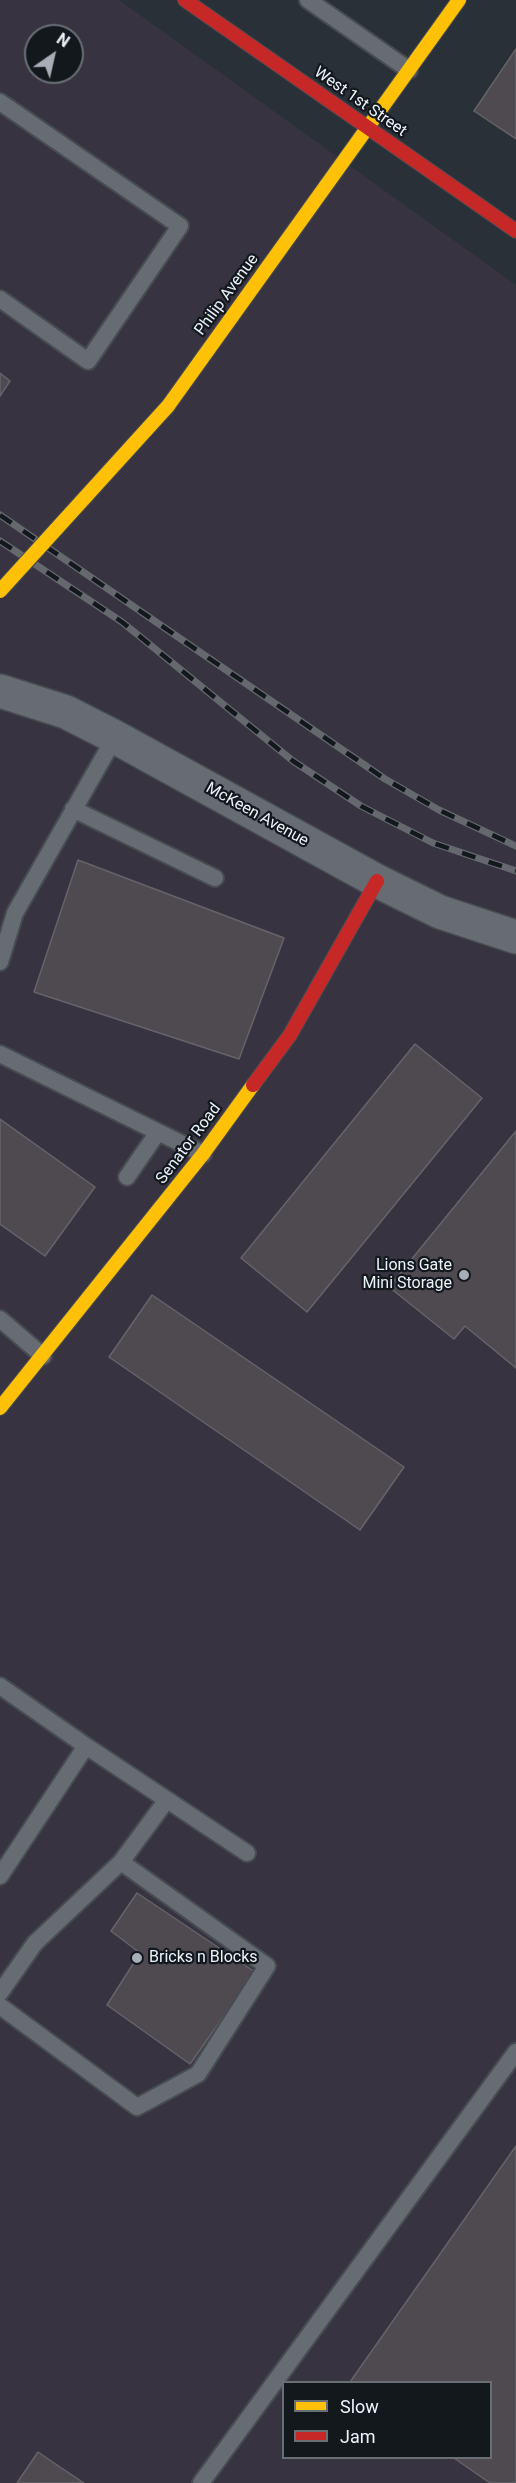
<!DOCTYPE html>
<html>
<head>
<meta charset="utf-8">
<style>
  body { margin:0 }
  #map { position:relative; width:516px; height:2483px; overflow:hidden; background:#2a3037; font-family:Roboto,sans-serif }
  canvas { display:block }
  .legend { position:absolute; left:282px; top:2381px; width:210px; height:78px; box-sizing:border-box; background:#13181d; border:2px solid #696f75; margin:0; padding:8px 10px; list-style:none; font-size:18px; color:#ebf2fa }
  .legend li { display:flex; align-items:center; gap:12px; height:30px }
  .legend b { width:30px; border:2px solid #696f75 }
  .north { position:absolute; left:24px; top:24px; width:60px; height:60px; box-sizing:border-box; background:#13181d; border:2px solid #696f75; border-radius:50%; rotate:34deg; font-size:16px; font-weight:700; line-height:24px; text-align:center; color:#ebf2fa }
  .north::after { content:''; display:block; margin:auto; width:21px; height:27px; background:#a7aeb6; clip-path:polygon(50% 0,100% 100%,50% 72%,0 100%) }
</style>
</head>
<body>
<div id="map">
<canvas width="516" height="2483"></canvas>
<ul class="legend">
<li><b style="height:8px;background:#ffc107"></b>Slow</li>
<li><b style="height:8px;background:#c62828"></b>Jam</li>
</ul>
<div class="north">N</div>
</div>
<script>
const ctx = document.querySelector('canvas').getContext('2d');
ctx.lineJoin = 'round';
function fillPath(path, color) { ctx.fillStyle = color; ctx.fill(path, 'evenodd'); }
function strokePath(path, color, width, dash) { ctx.strokeStyle = color; ctx.lineWidth = width; ctx.lineCap = dash ? 'butt' : 'round'; ctx.setLineDash(dash || []); ctx.stroke(path); }
function label(font, color, halo, rows, align = 'center') {
  ctx.font = font + ' Roboto,sans-serif'; ctx.lineWidth = 4.5; ctx.setLineDash([]); ctx.textBaseline = 'middle'; ctx.strokeStyle = halo; ctx.fillStyle = color; for (const [text, x, y, turn = 0] of rows) {
    ctx.save(); ctx.translate(x, y); ctx.rotate((+turn || 0) * Math.PI / 180); ctx.textAlign = isNaN(turn) ? turn : align; if (halo) ctx.strokeText(text, 0, 0); ctx.fillText(text, 0, 0); ctx.restore();
  }
}
fillPath(new Path2D(`
  M 0,0 L 119,0 L 516,285 L 516,2483 L 0,2483 ZM 36,36 L 72,36 L 72,72 L 36,72 ZM 284,2382 L 490,2382 L 490,2458 L 284,2458 Z`), '#383341');
const building = new Path2D(`
  M 516,49 L 516,139 L 474,111 Z
  M 0,373 L 10,381 L 0,396 Z
  M 78,860 L 284,938 L 239,1059 L 34,992 Z
  M 415,1044 L 482,1098 L 307,1312 L 241,1258 Z
  M 0,1119 L 95,1187 L 45,1256 L 0,1224 Z
  M 516,1131 L 516,1368 L 465,1326 L 454,1339 L 389,1287 Z
  M 152,1295 L 404,1467 L 360,1530 L 109,1357 Z
  M 137,1893 L 255,1972 L 190,2064 L 107,2005 L 140,1953 L 111,1931 Z
  M 516,2146 L 516,2483 L 490,2483 L 454,2458 L 490,2458 L 490,2382 L 350,2382 Z
  M 38,2452 L 60,2467 L 84,2483 L 17,2483 Z`);
fillPath(building, '#4f4950');
strokePath(building, '#656469', 1.5);
const lane = new Path2D(`
  M 308,0 L 409,70
  M 0,102 L 180,226 L 88,361 L 0,299
  M 73,809 L 215,878
  M 0,962 L 15,913 L 115,737
  M 0,1054 L 158,1132
  M 127,1177 L 158,1132 L 203,1154
  M 0,1319 L 43,1356
  M 0,1686 L 86,1746 L 0,1876
  M 86,1746 L 247,1853
  M 121,1862 L 166,1801
  M 0,1993 L 35,1943 L 121,1862 L 267,1966 L 198,2074 L 137,2107 L 0,2006
  M 201,2483 L 516,2052`);
const street = new Path2D(`
  M 0,691 L 66,712 L 115,737 L 377,881 L 440,912 L 516,937`);
const slow = new Path2D(`
  M 168,406 L 459,0
  M 0,1408 L 203,1154 L 253,1085`);
const jam = new Path2D(`
  M 185,0 L 516,231
  M 253,1085 L 290,1035 L 377,881`);
strokePath(lane, '#474c52', 20);
strokePath(street, '#474c52', 36);
strokePath(slow, '#474c52', 16);
strokePath(jam, '#474c52', 16);
strokePath(lane, '#666c71', 16);
strokePath(street, '#666c71', 33);
strokePath(slow, '#ffc107', 14);
strokePath(jam, '#c62828', 14);
const rail = new Path2D(`
  M 0,515 L 385,779 L 439,810 L 516,846
  M 0,541 L 122,622 L 293,761 L 361,806 L 433,843 L 516,871`);
strokePath(rail, '#65696e', 7);
strokePath(rail, '#13181d', 4.5, [14]);
const slowBridge = new Path2D(`
  M 0,591 L 168,406`);
strokePath(slowBridge, '#474c52', 16, []);
strokePath(slowBridge, '#ffc107', 14);
for (const [x, y, r, color] of [
  [464,1275,6,"#a7aeb6"],
  [137,1958,6,"#a7aeb6"]
]) { const dot = new Path2D(); dot.arc(x, y, r, 0, 2 * Math.PI); ctx.fillStyle = color; ctx.fill(dot); strokePath(dot, '#13181d', 2); }
label('16px', '#ebf2fa', '#13181d', [
  ["West 1st Street",360,102,35],
  ["Philip Avenue",227,295,-54],
  ["McKeen Avenue",257,815,29],
  ["Senator Road",189,1144,-53]
]);
label('16px', '#ebf2fa', '#13181d', [
  ["Lions Gate",452,1266],
  ["Mini Storage",452,1284],
  ["Bricks n Blocks",149,1958,"left"]
], 'right');
</script>
</body>
</html>
